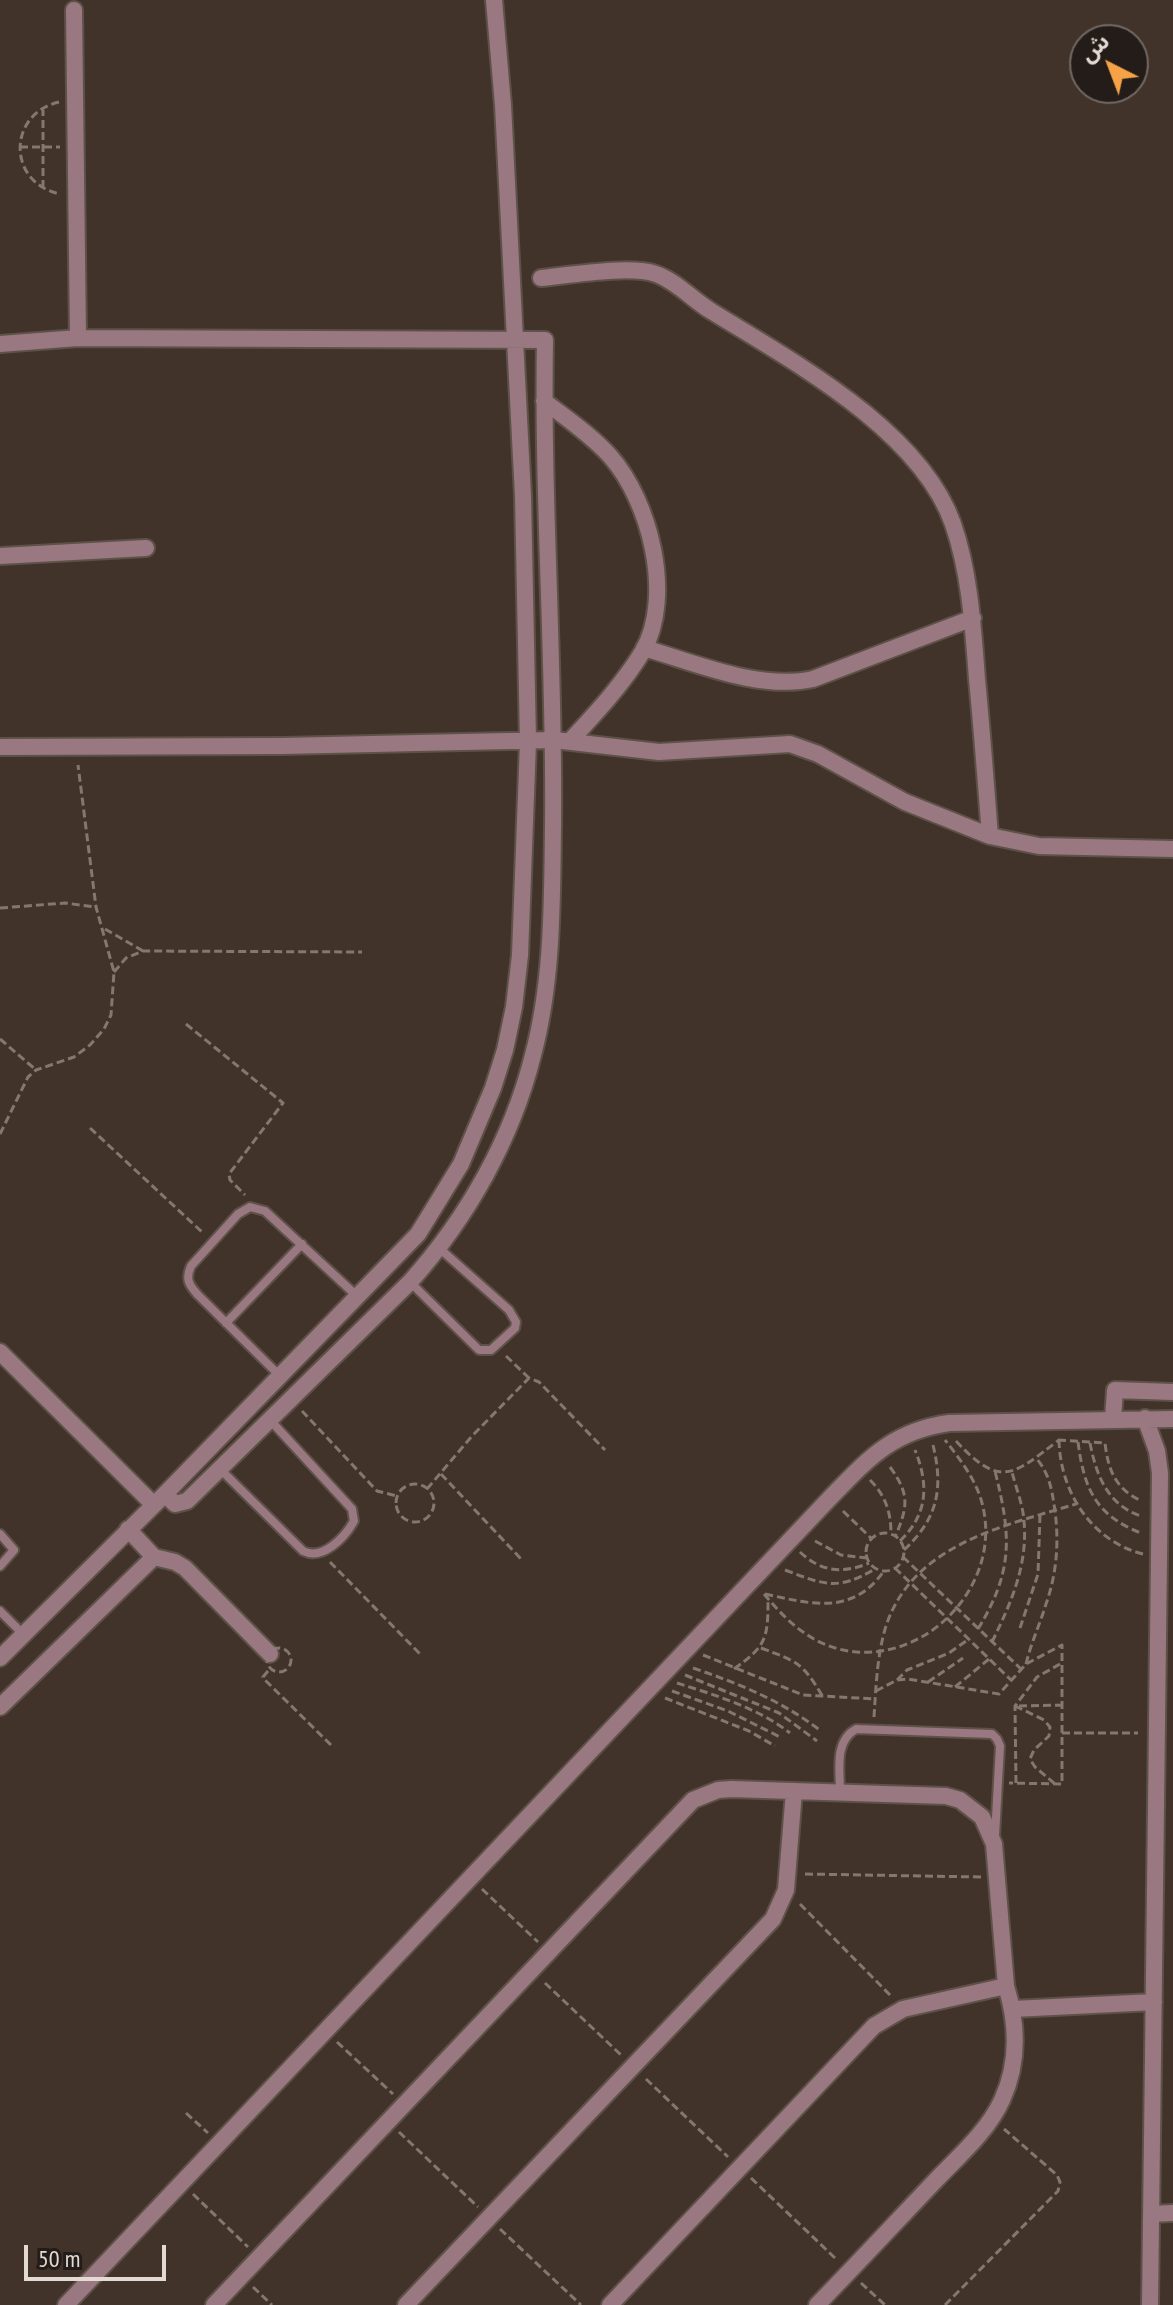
<!DOCTYPE html>
<html>
<head>
<meta charset="utf-8">
<style>
  body { margin:0 }
  #map { position:relative; width:1173px; height:2305px; overflow:hidden; background:#413329; font-family:"PT Sans Narrow","Noto Sans Arabic",sans-serif }
  canvas { display:block }
  .north { position:absolute; left:1069px; top:24px; width:80px; height:80px; box-sizing:border-box; background:#231c18; border:2px solid #706863; border-radius:50%; rotate:318deg; font-size:22px; font-weight:700; line-height:32px; text-align:center; color:#e3dad3 }
  .north::after { content:''; display:block; margin:auto; width:28px; height:36px; background:#f6a246; clip-path:polygon(50% 0,100% 100%,50% 72%,0 100%) }
  .scale { position:absolute; left:24px; top:2245px; width:142px; height:36px; box-sizing:border-box; border:4px solid #e3dad3; border-top:0; padding-left:10px; font-size:24px; line-height:28px; white-space:nowrap; color:#e3dad3; -webkit-text-stroke:6px #231c18; paint-order:stroke }
</style>
</head>
<body>
<div id="map">
<canvas width="1173" height="2305"></canvas>
<div class="north">ش</div>
<div class="scale">50 m</div>
</div>
<script>
const ctx = document.querySelector('canvas').getContext('2d');
ctx.lineJoin = 'round';
function strokePath(path, color, width, dash) { ctx.strokeStyle = color; ctx.lineWidth = width; ctx.lineCap = dash ? 'butt' : 'round'; ctx.setLineDash(dash || []); ctx.stroke(path); }
const service = new Path2D(`
  M 410,1282 L 479,1350 L 491,1350 L 515,1328 L 516,1322 L 509,1310 L 439,1248
  M 226,1323 L 302,1244
  M 280,1376 L 198,1295 C 189,1285 185,1279 191,1266 L 238,1214 L 250,1207 L 265,1211 L 358,1297
  M 220,1469 L 303,1551 C 323,1561 345,1537 354,1521 L 352,1509 L 270,1420
  M 0,1534 L 14,1550 L 0,1566
  M 0,1611 L 23,1634
  M 840,1792 C 840,1770 834,1741 856,1729 L 992,1734 L 997,1739 L 1000,1746 L 995,1836`);
const minor = new Path2D(`
  M 74,10 L 78,338
  M 541,278 C 571,275 630,265 656,274 C 676,281 693,300 711,311 C 792,361 920,430 953,524 C 970,573 973,627 977,679 C 982,731 986,784 990,836
  M 0,344 L 78,338 L 545,340 C 542,502 555,664 553,826 C 552,902 553,980 533,1055 C 512,1139 468,1217 410,1282 L 187,1501 L 175,1504 L 165,1494
  M 544,401 C 566,418 591,435 610,456 C 650,501 674,596 643,651 C 623,684 596,713 570,741
  M 0,556 L 146,548
  M 644,648 C 696,663 760,691 813,679 L 973,618
  M 0,747 L 282,746 L 554,740 L 659,752 L 790,744 L 818,754 L 905,802 L 990,836 L 1039,846 L 1173,849
  M 0,1352 L 154,1505
  M 1145,1418 L 1157,1451 L 1160,1473 L 1150,2305
  M 1113,1419 L 1115,1390 L 1173,1392
  M 128,1529 L 154,1557 L 175,1562 L 185,1568 L 270,1654
  M 0,1658 L 165,1494 L 418,1234 L 461,1164 L 493,1088 L 505,1050 L 514,1007 L 520,955 L 528,742 L 523,496 L 503,105 L 494,0
  M 0,1707 L 154,1557
  M 1013,2009 L 1154,2002
  M 1151,2214 L 1173,2213
  M 66,2305 L 829,1499 C 868,1459 892,1431 949,1423 L 1173,1419
  M 214,2305 L 693,1800 L 718,1790 L 731,1789 L 946,1796 L 960,1800 L 982,1817 L 994,1844 L 1006,1986 C 1018,2025 1019,2063 1002,2100 C 988,2131 959,2156 936,2180 C 896,2222 857,2264 817,2305
  M 406,2305 L 773,1919 L 786,1890 L 794,1791
  M 610,2305 L 874,2026 L 903,2009 L 1006,1986`);
strokePath(service, '#5e5148', 12);
strokePath(minor, '#5e5148', 20);
strokePath(new Path2D(`
  M 59,102 C 7,114 7,183 60,194
  M 43,108 L 43,188
  M 20,147 L 60,147
  M 0,908 L 65,903 L 96,907
  M 105,929 L 143,951
  M 114,972 L 126,958 L 143,951 L 362,952
  M 186,1024 L 283,1103 L 229,1174 L 230,1180 L 245,1195
  M 0,1039 L 36,1070
  M 90,1128 L 202,1232
  M 0,1134 L 28,1077 L 36,1070 L 74,1057 L 90,1045 L 104,1029 L 111,1015 L 114,972 L 96,907 L 78,765
  M 506,1356 L 529,1378
  M 302,1411 L 377,1491 L 397,1496
  M 1058,1440 L 1105,1443 C 1108,1470 1116,1490 1142,1501
  M 1059,1440 C 1060,1491 1091,1541 1143,1554
  M 956,1441 C 1001,1490 1014,1474 1059,1440
  M 1078,1442 C 1084,1488 1095,1515 1141,1533
  M 1090,1443 C 1096,1474 1107,1505 1141,1516
  M 890,1467 C 910,1494 908,1507 895,1537
  M 441,1474 L 523,1561
  M 870,1480 C 886,1496 891,1513 891,1534
  M396 1503a19 19 0 1 1 38 0a19 19 0 1 1-38 0Z
  M 427,1489 L 472,1436 L 529,1378 L 539,1382 L 605,1450
  M 843,1511 L 872,1539
  M866 1552a19 19 0 1 1 38 0a19 19 0 1 1-38 0Z
  M 815,1541 L 841,1555 L 867,1558
  M 900,1541 C 928,1514 929,1485 915,1450
  M 904,1550 C 937,1519 944,1490 933,1445
  M 800,1552 C 821,1572 843,1574 869,1563
  M 903,1557 L 1021,1669
  M 330,1562 L 422,1656
  M 895,1568 L 1011,1680
  M 785,1570 C 825,1585 837,1591 875,1569
  M 764,1594 C 785,1619 809,1643 843,1650 C 925,1667 1004,1585 982,1503 C 976,1480 960,1459 945,1440
  M 765,1594 C 811,1604 852,1616 884,1571
  M 1020,1628 L 1038,1574 L 1040,1515
  M 978,1629 C 1014,1570 1011,1535 995,1471
  M 992,1642 C 1011,1603 1028,1565 1024,1521 C 1023,1505 1016,1488 1012,1472
  M 761,1648 C 798,1662 802,1662 823,1697
  M267 1660a12 12 0 1 1 24 0a12 12 0 1 1-24 0Z
  M 703,1655 L 803,1695 L 876,1699
  M 1026,1664 C 1031,1643 1040,1624 1046,1604 C 1057,1573 1059,1542 1055,1511 C 1052,1491 1050,1474 1036,1458
  M 693,1668 C 740,1684 782,1701 821,1731
  M 734,1669 C 766,1646 768,1639 768,1600
  M 268,1671 L 263,1677 L 266,1681 L 332,1746
  M 685,1675 L 779,1713 L 817,1741
  M 897,1680 L 907,1670 L 949,1653 L 969,1639
  M 928,1682 L 963,1658
  M 677,1683 C 715,1695 758,1708 790,1733
  M 955,1687 L 989,1659
  M 672,1691 L 728,1711 L 782,1738
  M 876,1691 L 897,1680 L 908,1679 L 999,1694 L 1026,1664 L 1062,1645 L 1062,1784 L 1009,1783
  M 665,1698 L 749,1731 L 775,1746
  M 1015,1706 L 1044,1720 L 1050,1727 L 1049,1736 L 1034,1750 L 1030,1759 L 1035,1767 L 1055,1784
  M 1019,1706 L 1062,1705
  M 874,1717 C 876,1687 877,1655 886,1626 C 913,1544 1004,1526 1076,1504
  M 1062,1733 L 1138,1733
  M 1016,1783 L 1015,1706 L 1037,1677 L 1060,1664
  M 805,1874 L 981,1877
  M 482,1889 L 538,1942
  M 800,1904 L 890,1995
  M 545,1983 L 621,2055
  M 337,2042 L 393,2094
  M 646,2079 L 728,2157
  M 186,2113 L 208,2133
  M 399,2132 L 478,2207
  M 751,2178 L 835,2258
  M 193,2194 L 248,2247
  M 500,2229 L 581,2305
  M 861,2283 L 885,2305
  M 253,2287 L 272,2305
  M 945,2305 L 1058,2191 L 1060,2182 L 1057,2175 L 1004,2129`), '#83776e', 3, [8, 4]);
strokePath(service, '#997881', 8);
strokePath(minor, '#997881', 16);
</script>
</body>
</html>
